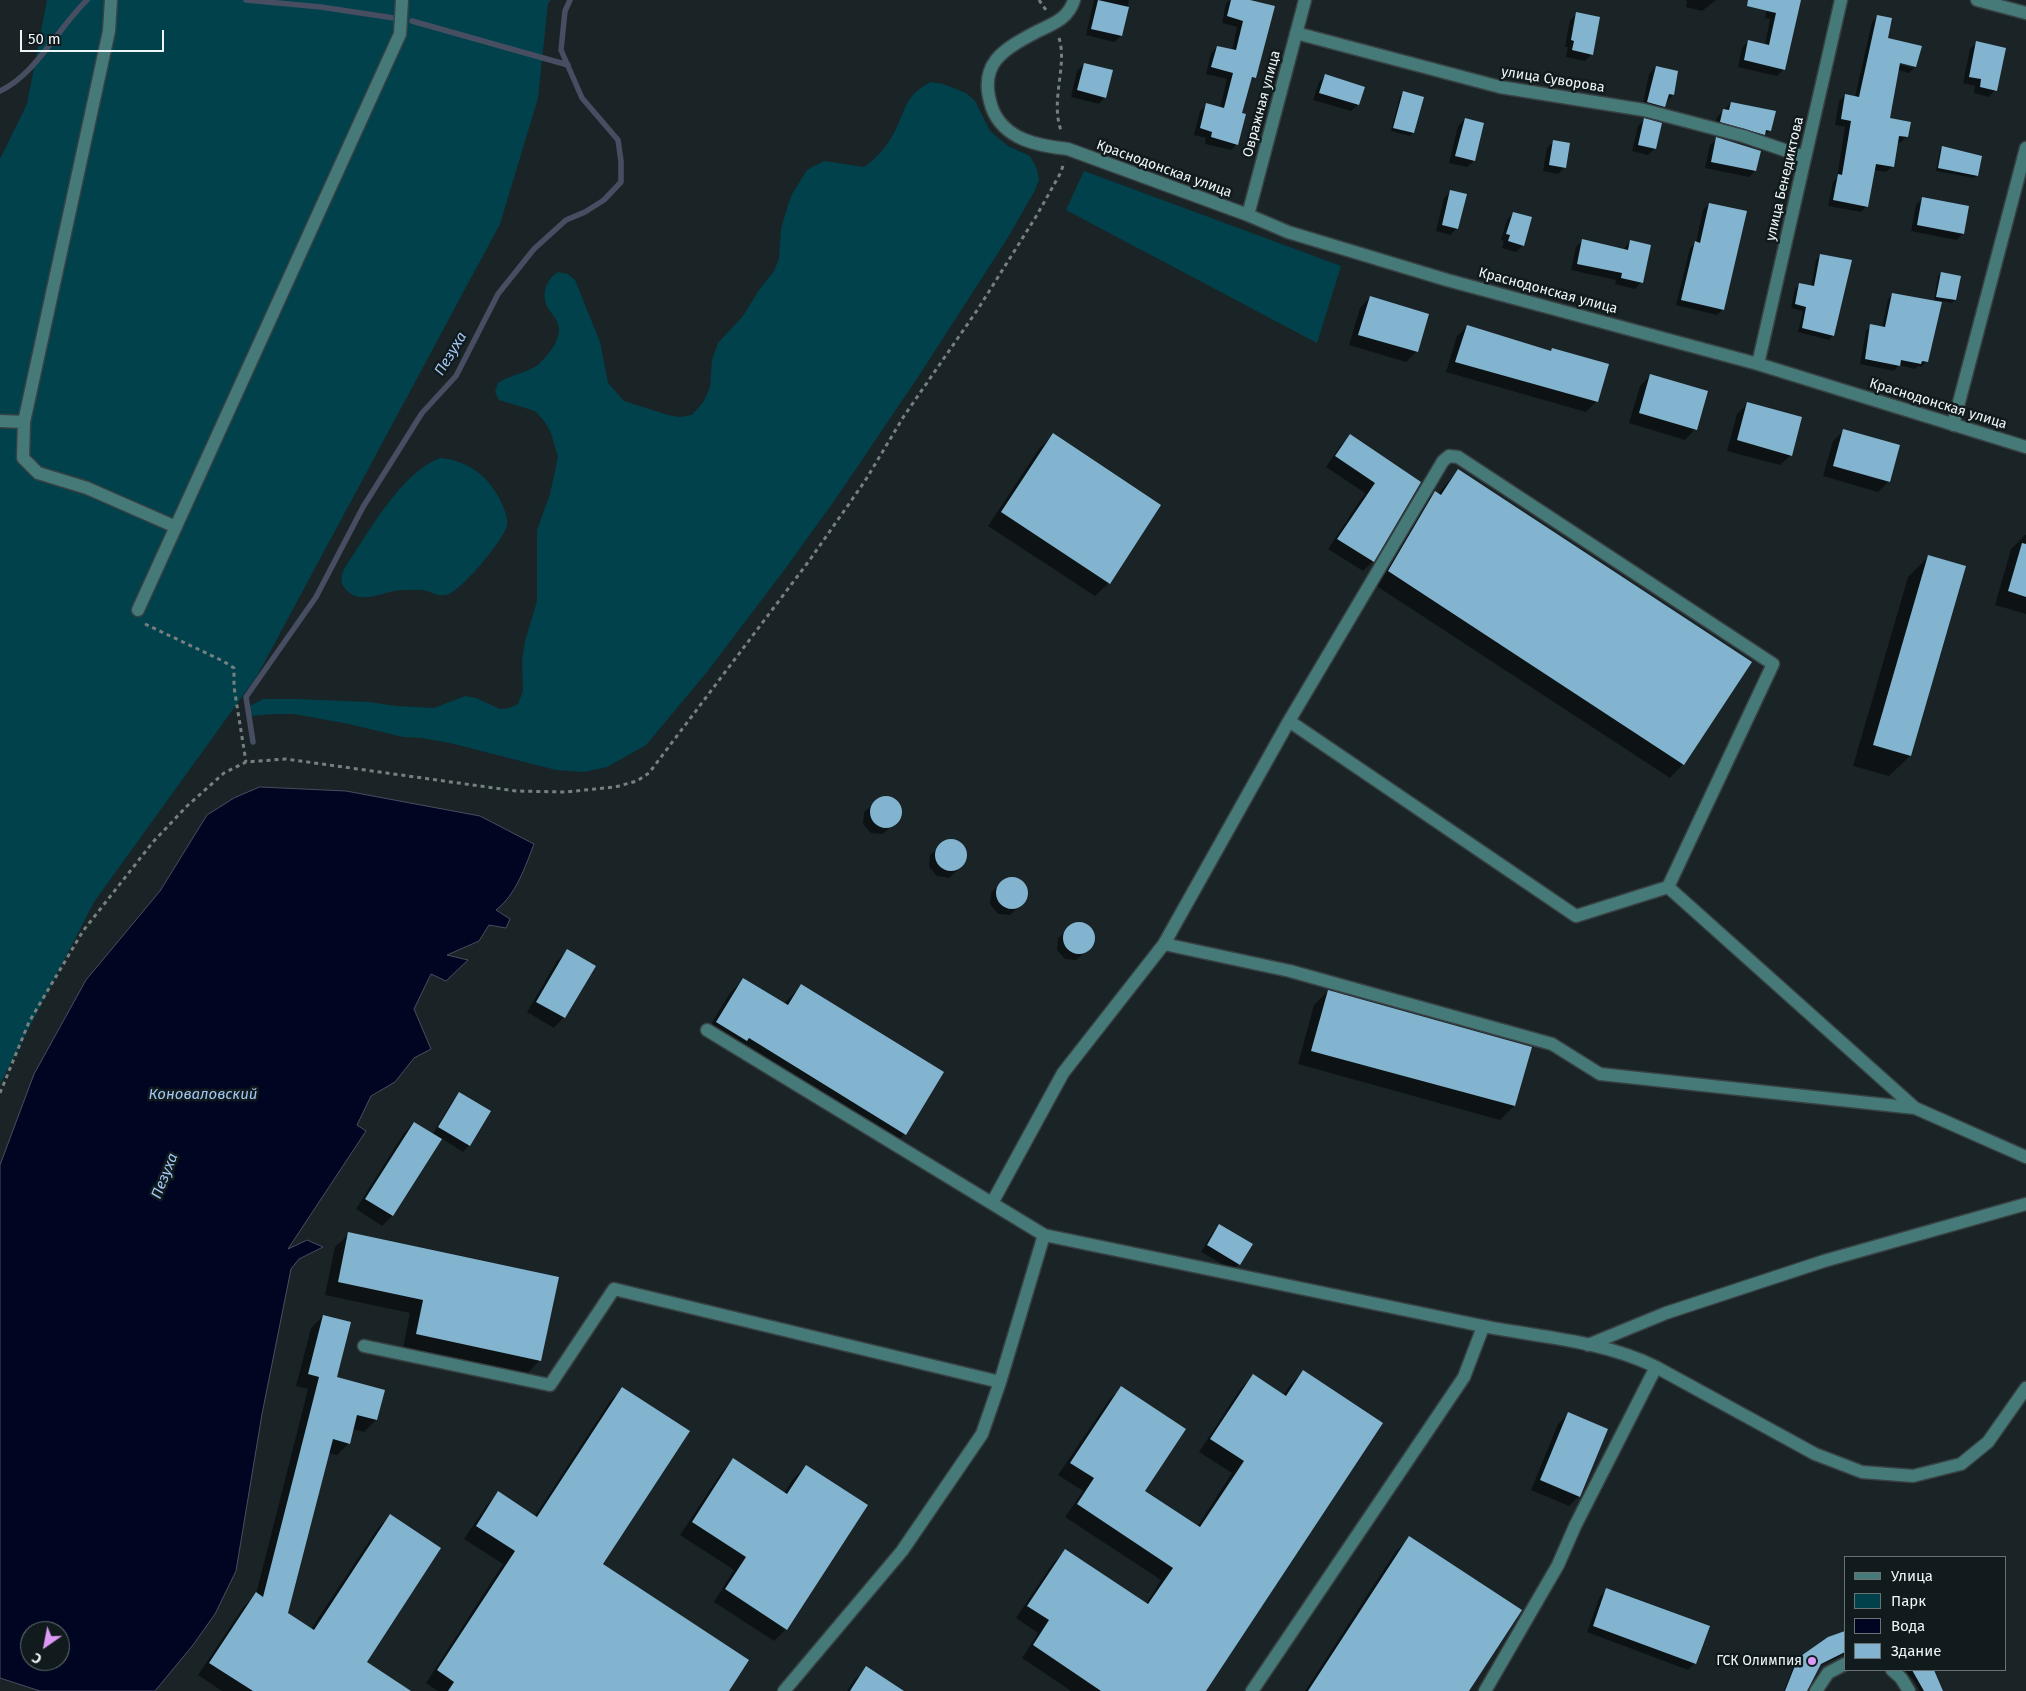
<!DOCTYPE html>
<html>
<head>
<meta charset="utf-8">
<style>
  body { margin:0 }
  #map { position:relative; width:2026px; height:1691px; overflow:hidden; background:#1a2426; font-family:"Fira Sans",sans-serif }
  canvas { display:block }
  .legend { position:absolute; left:1844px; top:1556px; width:162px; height:115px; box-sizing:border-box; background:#111b1d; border:1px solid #6a7374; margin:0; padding:6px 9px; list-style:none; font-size:15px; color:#eff6f7 }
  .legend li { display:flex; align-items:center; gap:10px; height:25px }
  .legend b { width:25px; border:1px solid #6a7374 }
  .north { position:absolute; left:20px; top:1621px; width:50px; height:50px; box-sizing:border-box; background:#111b1d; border:1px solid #6a7374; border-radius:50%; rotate:213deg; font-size:14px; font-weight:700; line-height:20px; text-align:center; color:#eff6f7 }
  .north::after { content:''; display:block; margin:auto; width:18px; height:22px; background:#dc99f5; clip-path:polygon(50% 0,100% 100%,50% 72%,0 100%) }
  .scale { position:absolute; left:20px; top:30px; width:144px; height:22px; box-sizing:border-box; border:2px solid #eff6f7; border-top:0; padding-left:6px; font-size:15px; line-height:18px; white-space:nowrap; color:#eff6f7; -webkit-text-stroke:4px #111b1d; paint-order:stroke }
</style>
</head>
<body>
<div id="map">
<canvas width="2026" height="1691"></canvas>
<ul class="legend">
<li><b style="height:6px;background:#467a79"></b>Улица</li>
<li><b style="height:14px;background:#00414c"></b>Парк</li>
<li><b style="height:14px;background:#000622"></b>Вода</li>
<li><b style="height:14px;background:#82b3cf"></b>Здание</li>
</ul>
<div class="north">С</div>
<div class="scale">50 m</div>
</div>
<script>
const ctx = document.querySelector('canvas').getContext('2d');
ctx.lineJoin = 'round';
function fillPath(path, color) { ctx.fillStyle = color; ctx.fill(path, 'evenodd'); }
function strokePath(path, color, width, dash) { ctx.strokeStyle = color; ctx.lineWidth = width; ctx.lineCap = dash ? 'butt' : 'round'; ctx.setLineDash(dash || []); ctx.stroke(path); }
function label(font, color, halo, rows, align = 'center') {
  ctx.font = font + ' "Fira Sans",sans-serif'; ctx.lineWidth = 5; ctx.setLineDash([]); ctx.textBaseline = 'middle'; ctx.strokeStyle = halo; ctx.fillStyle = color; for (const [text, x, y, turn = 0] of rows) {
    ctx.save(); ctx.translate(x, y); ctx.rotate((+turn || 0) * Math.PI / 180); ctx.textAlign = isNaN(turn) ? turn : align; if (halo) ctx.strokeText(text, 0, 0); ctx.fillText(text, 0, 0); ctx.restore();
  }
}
fillPath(new Path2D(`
  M 47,0 L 551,0 L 548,3 L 538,98 L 500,224 L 257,676 L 94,902 L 0,1084 L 0,159 L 27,104 Z
  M 931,82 L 943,84 L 966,93 L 975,101 L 990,131 L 1008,146 L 1030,156 L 1037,169 L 1039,180 L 1034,192 L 1007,239 L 920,374 L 839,494 L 785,569 L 707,672 L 646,745 L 607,767 L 584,772 L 556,770 L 450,743 L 422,738 L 403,737 L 349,724 L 294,714 L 273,714 L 249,716 L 248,707 L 263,699 L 296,699 L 369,702 L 396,706 L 434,708 L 465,696 L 476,698 L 500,709 L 509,708 L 518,704 L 523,691 L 522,661 L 525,641 L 537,601 L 537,530 L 550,494 L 558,457 L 551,433 L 545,422 L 535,411 L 499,400 L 495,392 L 498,383 C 511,374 527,374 540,363 C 548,355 559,342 559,330 C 559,320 551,314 547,306 C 541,293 547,279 558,272 L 568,274 L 575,280 L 600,342 L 608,383 L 624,401 L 668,415 L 679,417 L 692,415 L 704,401 L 710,387 L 712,360 L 718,343 L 743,316 L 759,290 L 774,271 L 779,259 L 781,229 L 788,205 L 792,194 L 807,170 L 824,161 L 864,167 C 875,159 884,150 891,138 C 906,115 901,97 931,82 Z
  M 1084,171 L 1341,266 L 1317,343 L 1066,210 Z
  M 440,458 C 465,460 486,474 498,496 C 502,504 509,517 507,525 C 504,540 463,588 449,594 C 440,597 435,594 427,591 C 421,589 411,590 404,590 C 385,589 359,609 344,587 C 340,581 341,576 344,569 C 367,535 400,473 440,458 Z`), '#00414c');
const water = new Path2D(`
  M 260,787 L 346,791 L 480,816 L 534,844 C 525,867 516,895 496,910 L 510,919 L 506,928 L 489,925 L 479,941 L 447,955 L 468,960 L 446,981 L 431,974 L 414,1009 L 431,1049 L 414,1058 L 395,1082 L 371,1096 L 357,1125 L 366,1131 L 288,1249 L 307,1240 L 323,1247 L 299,1259 L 291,1269 L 262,1414 L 236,1571 L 215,1614 L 193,1645 L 155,1691 L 40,1691 L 0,1678 L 0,1165 L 34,1074 L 86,980 L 160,891 L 207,815 L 234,798 ZM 30,1631 L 60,1631 L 60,1661 L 30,1661 Z`);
fillPath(water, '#000622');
strokePath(water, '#484e62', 1);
fillPath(new Path2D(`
  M 1094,0 L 1129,0 L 1121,36 L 1114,42 L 1086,35 Z
  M 1230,0 L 1245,0 L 1254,77 L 1249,83 L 1241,114 L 1237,144 L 1231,150 L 1205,144 L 1206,138 L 1194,135 L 1200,111 L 1207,105 L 1220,108 L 1227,79 L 1206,74 L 1211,53 L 1217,47 L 1232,51 L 1237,27 L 1222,23 L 1226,3 Z
  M 1684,0 L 1716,0 L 1702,11 L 1686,7 L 1687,1 Z
  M 1774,0 L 1799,0 L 1784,69 L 1777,76 L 1738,67 L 1742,48 L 1748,41 L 1765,45 L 1770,19 L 1765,18 L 1768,5 Z
  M 1577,14 L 1592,54 L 1585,61 L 1566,57 L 1568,47 L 1565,47 L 1570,20 Z
  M 1878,16 L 1886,39 L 1915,67 L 1909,73 L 1898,70 L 1889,119 L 1906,137 L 1900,143 L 1897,142 L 1893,166 L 1886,172 L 1874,170 L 1867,206 L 1861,212 L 1828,206 L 1833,182 L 1837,178 L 1845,127 L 1835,125 L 1839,101 L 1845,95 L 1855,97 L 1872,22 ZM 1895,61 L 1913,65 L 1913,68 L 1894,63 Z
  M 1976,43 L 1995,90 L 1989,97 L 1974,93 L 1975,86 L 1963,83 L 1970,49 Z
  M 1084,64 L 1105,97 L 1099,104 L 1071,97 L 1077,71 Z
  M 1656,67 L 1676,72 L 1673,95 L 1657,113 L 1642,109 L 1649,74 Z
  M 1325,76 L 1363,87 L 1358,105 L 1351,111 L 1313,100 L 1319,82 Z
  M 1403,93 L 1422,98 L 1413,133 L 1410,136 L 1391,131 L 1400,96 Z
  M 1731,103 L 1770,130 L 1763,137 L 1714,128 L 1717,117 Z
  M 1465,119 L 1474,161 L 1467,167 L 1449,163 L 1458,126 Z
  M 1644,120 L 1655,148 L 1648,155 L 1632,151 L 1638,126 Z
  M 1717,139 L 1755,171 L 1749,177 L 1705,168 L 1710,145 Z
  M 1554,141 L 1565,167 L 1558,174 L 1543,171 L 1547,148 Z
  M 1943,147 L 1977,175 L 1974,178 L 1936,171 L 1940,150 Z
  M 1451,191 L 1457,228 L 1450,235 L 1436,231 L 1444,198 Z
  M 1923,198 L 1968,207 L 1963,234 L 1956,240 L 1911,231 L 1916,205 Z
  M 1709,204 L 1723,309 L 1717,315 L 1676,305 L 1690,248 L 1696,243 L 1703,210 Z
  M 1513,213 L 1523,245 L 1516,252 L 1502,248 L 1504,241 L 1501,240 L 1507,220 Z
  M 1582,241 L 1623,250 L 1630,241 L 1641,282 L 1635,289 L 1615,284 L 1616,280 L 1571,270 L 1576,247 Z
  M 1820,256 L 1833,335 L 1829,340 L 1798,332 L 1803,311 L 1791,308 L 1795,289 L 1800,285 L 1811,287 L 1816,260 Z
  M 1941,273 L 1955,300 L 1952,303 L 1936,300 L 1927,361 L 1921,367 L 1918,366 L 1915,369 L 1899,365 L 1894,371 L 1860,364 L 1866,331 L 1871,326 L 1882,328 L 1888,299 L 1893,294 L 1934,301 L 1938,276 Z
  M 1370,297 L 1427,315 L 1416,352 L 1406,362 L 1349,345 L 1360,308 Z
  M 1467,326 L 1550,352 L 1553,349 L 1607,365 L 1596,402 L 1586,412 L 1446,372 L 1457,336 Z
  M 1650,376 L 1695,429 L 1685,440 L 1629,423 L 1640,386 Z
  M 1747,404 L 1791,455 L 1780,465 L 1727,451 L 1737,414 Z
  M 1844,430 L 1889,481 L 1878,492 L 1823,476 L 1833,441 Z
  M 1053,435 L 1109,583 L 1095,596 L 988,526 L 1039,449 Z
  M 1350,436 L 1420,482 L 1373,561 L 1363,571 L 1328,549 L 1365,493 L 1326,467 L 1340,446 Z
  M 1458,471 L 1683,764 L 1670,778 L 1375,585 L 1421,506 L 1435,492 L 1438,494 L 1445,485 Z
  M 2025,535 L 2026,535 L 2026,614 L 1995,605 L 2011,549 Z
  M 1929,556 L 1910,756 L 1889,776 L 1853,766 L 1908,577 Z
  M 881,797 L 893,798 L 901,807 L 899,819 L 883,834 L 871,833 L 863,824 L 864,812 Z
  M 947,841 L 959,842 L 966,851 L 965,863 L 949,878 L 937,876 L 929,867 L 930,855 Z
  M 1008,878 L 1020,879 L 1027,888 L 1026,900 L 1010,915 L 998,914 L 990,904 L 991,892 Z
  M 1075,923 L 1087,924 L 1094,934 L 1093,946 L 1076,960 L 1065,959 L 1057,950 L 1058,938 Z
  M 567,951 L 564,1017 L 554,1028 L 527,1012 L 557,961 Z
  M 744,979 L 784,1004 L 801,986 L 905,1134 L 891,1147 L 735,1051 L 733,1054 L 704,1036 L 730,993 Z
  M 1328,991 L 1530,1048 L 1514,1106 L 1500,1120 L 1298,1064 L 1314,1005 Z
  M 459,1093 L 469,1145 L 463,1152 L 441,1138 L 392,1216 L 382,1226 L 356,1209 L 404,1133 L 414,1123 L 432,1135 L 453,1100 Z
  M 1220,1225 L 1239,1264 L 1233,1270 L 1201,1252 L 1213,1232 Z
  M 349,1234 L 540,1360 L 527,1374 L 403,1348 L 410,1313 L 325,1295 L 335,1247 Z
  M 323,1316 L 335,1378 L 376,1420 L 364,1432 L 352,1429 L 349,1443 L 337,1455 L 328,1453 L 287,1613 L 311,1629 L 378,1528 L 390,1515 L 365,1662 L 409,1691 L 222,1691 L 198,1675 L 244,1606 L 256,1594 L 308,1389 L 296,1386 L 311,1328 Z
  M 1303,1372 L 1204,1691 L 1071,1691 L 1022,1658 L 1038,1633 L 1016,1618 L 1053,1563 L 1065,1551 L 1146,1604 L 1161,1580 L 1065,1517 L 1083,1491 L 1058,1475 L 1109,1400 L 1121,1388 L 1143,1491 L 1197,1527 L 1232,1473 L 1199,1452 L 1241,1388 L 1254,1376 L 1283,1395 L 1291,1384 Z
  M 622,1389 L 601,1565 L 727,1691 L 438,1691 L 426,1683 L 503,1564 L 464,1539 L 487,1505 L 499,1493 L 535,1516 L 610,1401 Z
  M 1568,1414 L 1579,1496 L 1569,1506 L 1531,1490 L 1558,1424 Z
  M 733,1460 L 784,1493 L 793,1479 L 806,1466 L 786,1629 L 774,1641 L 714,1602 L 734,1570 L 680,1535 L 721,1473 Z
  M 1410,1538 L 1468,1691 L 1305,1691 L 1396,1551 Z
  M 1607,1589 L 1695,1663 L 1688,1670 L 1587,1632 L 1600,1596 Z
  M 1845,1632 L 1845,1654 L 1819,1666 L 1805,1691 L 1784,1691 L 1795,1662 L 1799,1659 Z
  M 867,1668 L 902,1691 L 847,1691 L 854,1680 Z
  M 1904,1670 L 1932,1670 L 1942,1691 L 1920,1691 L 1913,1679 Z`), '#0007');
strokePath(new Path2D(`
  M 246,0 L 321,7 L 394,18
  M 412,21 L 568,65
  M 0,91 C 36,74 58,28 87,0
  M 253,742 L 246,697 L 316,597 L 363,507 L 422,413 L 456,376 L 498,294 L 534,249 L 566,220 L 585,212 L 604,200 L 621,182 L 621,161 L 618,140 L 582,98 L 561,50 L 565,11 L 570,0`), '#484e62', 5.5);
fillPath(new Path2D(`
  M 1098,0 L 1129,7 L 1122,36 L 1091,29 Z
  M 1231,0 L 1250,0 L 1275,6 L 1256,78 L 1252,77 L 1242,113 L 1246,114 L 1238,145 L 1211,137 L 1212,132 L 1200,128 L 1206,103 L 1224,108 L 1233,73 L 1211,67 L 1217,46 L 1236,50 L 1243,21 L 1227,16 Z
  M 1748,0 L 1801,0 L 1785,70 L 1744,60 L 1748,40 L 1769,45 L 1776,13 L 1747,6 Z
  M 1576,12 L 1600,17 L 1593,55 L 1572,50 L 1574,41 L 1571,40 Z
  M 1877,15 L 1892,18 L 1888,38 L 1922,46 L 1916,67 L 1900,63 L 1890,118 L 1911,122 L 1908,137 L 1899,136 L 1894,167 L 1876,164 L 1868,207 L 1833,200 L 1838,174 L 1842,175 L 1851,121 L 1841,119 L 1845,94 L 1859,97 Z
  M 1976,41 L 2006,48 L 1997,91 L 1980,87 L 1981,79 L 1969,77 Z
  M 1084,63 L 1113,70 L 1106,98 L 1077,90 Z
  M 1656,66 L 1678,71 L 1674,95 L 1669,94 L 1665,107 L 1647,102 Z
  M 1325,74 L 1365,87 L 1359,105 L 1319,93 Z
  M 1403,91 L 1424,97 L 1414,133 L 1393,128 Z
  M 1731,102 L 1776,111 L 1771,131 L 1766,130 L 1765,135 L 1720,122 L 1723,109 L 1729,110 Z
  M 1465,118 L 1484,123 L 1475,161 L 1455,156 Z
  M 1644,118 L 1662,123 L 1656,149 L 1638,145 Z
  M 1716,137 L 1761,151 L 1756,171 L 1711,162 Z
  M 1553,140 L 1570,143 L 1566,168 L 1549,165 Z
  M 1942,146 L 1982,156 L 1978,176 L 1938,168 Z
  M 1450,190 L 1467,194 L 1458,229 L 1442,225 Z
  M 1922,197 L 1969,206 L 1964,234 L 1917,225 Z
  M 1709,203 L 1747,211 L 1724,310 L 1681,300 L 1695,241 L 1700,243 Z
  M 1513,212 L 1532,217 L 1524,246 L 1508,241 L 1510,235 L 1506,234 Z
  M 1582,239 L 1628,250 L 1630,240 L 1651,245 L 1643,283 L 1621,278 L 1622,273 L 1577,264 Z
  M 1820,254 L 1852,260 L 1834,336 L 1802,328 L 1806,307 L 1795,304 L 1799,283 L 1814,286 Z
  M 1941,272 L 1961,276 L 1956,300 L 1936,297 Z
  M 1892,293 L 1942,302 L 1928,362 L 1922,361 L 1921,364 L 1901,360 L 1900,366 L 1865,359 L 1870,324 L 1885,327 Z
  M 1370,296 L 1429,314 L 1418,352 L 1358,335 Z
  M 1467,325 L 1551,351 L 1552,348 L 1609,364 L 1598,402 L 1455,362 Z
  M 1650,374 L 1708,391 L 1697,430 L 1639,413 Z
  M 1747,402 L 1802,417 L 1792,456 L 1737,440 Z
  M 1843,429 L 1900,445 L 1890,482 L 1833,466 Z
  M 1053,433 L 1161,505 L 1110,584 L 1001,512 Z
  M 1350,434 L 1421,482 L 1374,562 L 1337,539 L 1375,483 L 1335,456 Z
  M 1458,469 L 1752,662 L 1684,765 L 1388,571 L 1435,491 L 1441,495 Z
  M 2022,543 L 2026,544 L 2026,597 L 2008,591 Z
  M 1928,555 L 1966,566 L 1911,756 L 1873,745 Z
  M870 812a16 16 0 1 1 32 0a16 16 0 1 1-32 0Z
  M935 855a16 16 0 1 1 32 0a16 16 0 1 1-32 0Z
  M996 893a16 16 0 1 1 32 0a16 16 0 1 1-32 0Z
  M1063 938a16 16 0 1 1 32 0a16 16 0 1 1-32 0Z
  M 567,949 L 596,966 L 565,1018 L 536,1002 Z
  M 743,978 L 788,1005 L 801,984 L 944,1072 L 906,1135 L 749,1038 L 747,1041 L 716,1022 Z
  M 1328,990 L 1532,1047 L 1515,1106 L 1311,1051 Z
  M 459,1092 L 491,1111 L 470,1146 L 438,1127 Z
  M 414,1122 L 442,1139 L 393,1216 L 365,1199 Z
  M 1219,1224 L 1253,1244 L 1240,1265 L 1207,1245 Z
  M 348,1232 L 559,1277 L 541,1361 L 416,1334 L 423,1300 L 338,1282 Z
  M 323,1315 L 351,1322 L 337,1377 L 385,1390 L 377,1420 L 357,1415 L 350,1444 L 333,1439 L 288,1613 L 314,1630 L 390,1514 L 441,1548 L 367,1662 L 411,1691 L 253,1691 L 209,1663 L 256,1592 L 263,1597 L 319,1377 L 308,1374 Z
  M 1303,1370 L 1383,1423 L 1206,1691 L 1101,1691 L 1033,1645 L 1049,1620 L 1027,1606 L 1065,1549 L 1148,1604 L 1173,1568 L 1077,1504 L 1094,1478 L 1070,1463 L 1121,1386 L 1186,1429 L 1145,1491 L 1200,1527 L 1244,1461 L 1210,1439 L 1253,1374 L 1286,1396 Z
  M 622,1387 L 690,1431 L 603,1564 L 749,1660 L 729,1691 L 448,1691 L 454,1682 L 437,1670 L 515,1551 L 476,1526 L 498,1491 L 537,1517 Z
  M 1568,1412 L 1608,1429 L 1580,1497 L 1540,1480 Z
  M 733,1458 L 787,1494 L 806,1465 L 868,1505 L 787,1630 L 725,1589 L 746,1557 L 692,1522 Z
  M 1409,1536 L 1522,1610 L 1469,1691 L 1308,1691 Z
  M 1606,1588 L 1710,1626 L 1696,1664 L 1593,1626 Z
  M 1845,1631 L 1845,1652 L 1821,1664 L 1807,1691 L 1785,1691 L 1798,1658 L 1828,1637 Z
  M 866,1666 L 904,1691 L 850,1691 Z
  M 1912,1670 L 1934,1670 L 1943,1691 L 1924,1691 Z`), '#82b3cf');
const minor = new Path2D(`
  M 1074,0 C 1069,18 1053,24 1038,31 C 1002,50 977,64 992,108 C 1004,140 1039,146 1068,149 L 1248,215 L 1288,232 L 1447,280 L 1758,364 L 2026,447
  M 1977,0 L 2026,13
  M 1296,33 L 1500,87 L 1644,110 L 1743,136 L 1805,157
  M 1248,215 L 1305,0
  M 1758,364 L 1841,0
  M 0,421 L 24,422 L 23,458 L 38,473 L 87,488 L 176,527
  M 24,422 L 109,31 L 111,0
  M 1953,425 L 2026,148
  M 138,610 L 400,34 L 402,0
  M 1289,721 L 1576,916 L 1668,887 L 1915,1108 L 2026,1157
  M 1164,944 L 1290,971 L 1552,1044 L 1600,1074 L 1915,1108
  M 707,1030 L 1044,1235
  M 992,1203 L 1063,1073 L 1164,944 L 1289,721 L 1443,461 L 1449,456 L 1458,457 L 1773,664 L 1668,887
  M 1588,1345 L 1666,1313 L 1824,1261 L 2026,1204
  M 364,1346 L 550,1385 L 614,1289 L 1000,1382
  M 1656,1367 L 1815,1454 L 1862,1472 L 1913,1476 L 1961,1464 L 1988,1442 L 2026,1388
  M 1892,1670 L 1901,1678 L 1909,1691
  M 784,1691 L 902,1551 L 982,1434 L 1000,1382 L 1044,1235 C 1187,1265 1330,1295 1473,1324 C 1533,1337 1600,1339 1656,1367 L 1575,1526 L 1558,1565 L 1485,1691
  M 1252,1691 L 1464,1377 L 1483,1327
  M 1816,1691 L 1828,1673 L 1845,1664`);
strokePath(minor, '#384143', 15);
strokePath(new Path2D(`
  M 1039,0 L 1046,10
  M 1059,38 C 1068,66 1049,102 1062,133
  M 145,624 L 223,661 L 234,668 L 234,687 L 246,762
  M 0,1093 L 29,1022 L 83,931 L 153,842 L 187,806 L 224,773 L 246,762 L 286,759 L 516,791 L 565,792 L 615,787 L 637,781 L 649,773 L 809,561 L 865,481 L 904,416 L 978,309 L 1037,215 L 1061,172 L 1064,162`), '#778081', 3, [4, 4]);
strokePath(minor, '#467a79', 12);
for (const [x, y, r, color] of [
  [1812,1661,5,"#dc99f5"]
]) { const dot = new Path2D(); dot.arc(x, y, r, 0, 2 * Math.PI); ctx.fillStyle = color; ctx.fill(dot); strokePath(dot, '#111b1d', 2); }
label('14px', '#eff6f7', '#111b1d', [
  ["улица Суворова",1553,80,9],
  ["Овражная улица",1262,104,-75],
  ["Краснодонская улица",1164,169,20],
  ["улица Бенедиктова",1785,179,-77],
  ["Краснодонская улица",1548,291,15],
  ["Краснодонская улица",1938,404,17]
]);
label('14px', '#eff6f7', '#111b1d', [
  ["ГСК Олимпия",1802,1661]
], 'right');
label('italic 15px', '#a2c7f5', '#111b1d', [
  ["Пезуха",451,354,-59],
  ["Коноваловский",203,1095],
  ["Пезуха",165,1176,-68]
]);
</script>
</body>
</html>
